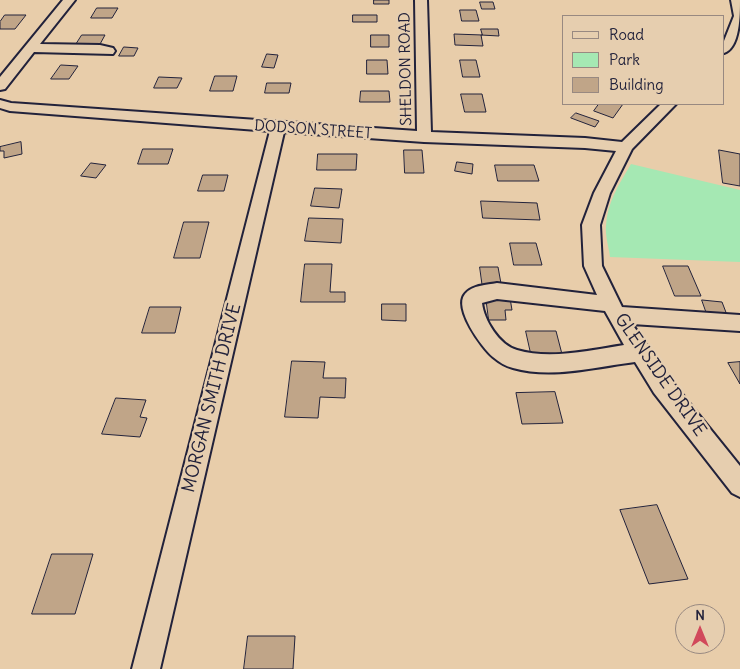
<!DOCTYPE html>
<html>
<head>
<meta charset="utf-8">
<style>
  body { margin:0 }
  #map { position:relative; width:740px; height:669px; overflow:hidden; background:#e8cdaa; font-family:Delius,sans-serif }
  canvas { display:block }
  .legend { position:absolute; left:562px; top:15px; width:162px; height:90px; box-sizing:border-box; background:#e6ceaf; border:1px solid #988981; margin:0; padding:6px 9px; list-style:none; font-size:15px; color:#22223b }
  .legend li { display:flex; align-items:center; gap:10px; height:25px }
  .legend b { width:25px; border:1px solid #988981 }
  .north { position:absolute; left:675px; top:604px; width:50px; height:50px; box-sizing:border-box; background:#e6ceaf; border:1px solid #988981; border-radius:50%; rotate:0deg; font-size:14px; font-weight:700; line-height:20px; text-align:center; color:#22223b }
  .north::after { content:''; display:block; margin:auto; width:18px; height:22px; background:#d1495b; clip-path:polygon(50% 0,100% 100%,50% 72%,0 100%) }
</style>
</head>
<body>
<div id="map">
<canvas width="740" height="669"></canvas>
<ul class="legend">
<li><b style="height:6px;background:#e6ceaf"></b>Road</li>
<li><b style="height:14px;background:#a5e8b3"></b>Park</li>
<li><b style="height:14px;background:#c0a588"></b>Building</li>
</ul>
<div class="north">N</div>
</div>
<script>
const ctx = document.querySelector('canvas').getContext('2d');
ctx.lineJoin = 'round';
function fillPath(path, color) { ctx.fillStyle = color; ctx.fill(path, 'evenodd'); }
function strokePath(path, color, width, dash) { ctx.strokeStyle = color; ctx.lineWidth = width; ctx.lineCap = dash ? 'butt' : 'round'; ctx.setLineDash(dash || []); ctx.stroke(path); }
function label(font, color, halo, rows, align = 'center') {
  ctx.font = font + ' Delius,sans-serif'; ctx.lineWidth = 5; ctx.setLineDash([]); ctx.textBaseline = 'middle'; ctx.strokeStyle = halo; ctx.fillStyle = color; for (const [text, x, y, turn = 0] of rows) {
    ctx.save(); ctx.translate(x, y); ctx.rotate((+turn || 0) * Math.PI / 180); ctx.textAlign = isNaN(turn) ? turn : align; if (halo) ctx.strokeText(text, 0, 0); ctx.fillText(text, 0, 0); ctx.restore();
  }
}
fillPath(new Path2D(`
  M 631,164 L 740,190 L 740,262 L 610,257 C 609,248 605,236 606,226 C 607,203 619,184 631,164 Z`), '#a5e8b3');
const building = new Path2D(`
  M 374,0 L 389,0 L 389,4 L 374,4 Z
  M 480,2 L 493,2 L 495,9 L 482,9 Z
  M 97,8 L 118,8 L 112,18 L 91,18 Z
  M 460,10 L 476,10 L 479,21 L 462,21 Z
  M 5,15 L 26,15 L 15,29 L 0,29 L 0,22 Z
  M 353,15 L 377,15 L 377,22 L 353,22 Z
  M 481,29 L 498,29 L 499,36 L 481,35 L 483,46 L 455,45 L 454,34 L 482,35 Z
  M 82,35 L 105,35 L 99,46 L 75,46 Z
  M 371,35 L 389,35 L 389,47 L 371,47 Z
  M 124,47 L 138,48 L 134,56 L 119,56 Z
  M 267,54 L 278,55 L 274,68 L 262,67 Z
  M 367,60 L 387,60 L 388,74 L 367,74 Z
  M 460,60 L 476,60 L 480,77 L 463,77 Z
  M 61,65 L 78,66 L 69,79 L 51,79 Z
  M 215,76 L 237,76 L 233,91 L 210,91 Z
  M 159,77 L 182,78 L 177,88 L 154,88 Z
  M 267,83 L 291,83 L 289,93 L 265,93 Z
  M 361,91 L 389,91 L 390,102 L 360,102 Z
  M 461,94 L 482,94 L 486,112 L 465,112 Z
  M 599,104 L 623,104 L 613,118 L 594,111 Z
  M 576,113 L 599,121 L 595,127 L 571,118 Z
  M 21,142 L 22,154 L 4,158 L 4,151 L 0,151 L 0,147 Z
  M 143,149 L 173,149 L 168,164 L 138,164 Z
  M 404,150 L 422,150 L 424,173 L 405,173 Z
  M 719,150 L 740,154 L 740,186 L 723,183 Z
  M 318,154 L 357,154 L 356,170 L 317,170 Z
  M 457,162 L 473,164 L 472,174 L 455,171 Z
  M 91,163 L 106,165 L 96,178 L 81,176 Z
  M 495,165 L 534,165 L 539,181 L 498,181 Z
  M 203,175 L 228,175 L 224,191 L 198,191 Z
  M 315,188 L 342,189 L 339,208 L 311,206 Z
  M 481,201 L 537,203 L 540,220 L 483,218 Z
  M 309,218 L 343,219 L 341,243 L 305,241 Z
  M 184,222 L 209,222 L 200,258 L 174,258 Z
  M 510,243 L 536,243 L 542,265 L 514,265 Z
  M 305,264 L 332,264 L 330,292 L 345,292 L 345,302 L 301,302 Z
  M 663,266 L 688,266 L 701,296 L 675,296 Z
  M 480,267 L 498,267 L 502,289 L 483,289 Z
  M 486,297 L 510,298 L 512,310 L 505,310 L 506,320 L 489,320 Z
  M 702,300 L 722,302 L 727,315 L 707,314 Z
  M 382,304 L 406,304 L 406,321 L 382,320 Z
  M 150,307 L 181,307 L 175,333 L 142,333 Z
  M 526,331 L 556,331 L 563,358 L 532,358 Z
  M 292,361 L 325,362 L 323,378 L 346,378 L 345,398 L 320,397 L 318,418 L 285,417 Z
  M 740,362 L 740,384 L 728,363 Z
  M 555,392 L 563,423 L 522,424 L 516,393 Z
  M 116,398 L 146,400 L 140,417 L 147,418 L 140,437 L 102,434 Z
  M 657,505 L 688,579 L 649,584 L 620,510 Z
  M 52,554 L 93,554 L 75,614 L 32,614 Z
  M 248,636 L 295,636 L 293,669 L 244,669 Z`);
fillPath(building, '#c0a588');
strokePath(building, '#22223b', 1);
const minor = new Path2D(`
  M 63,0 L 75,0 L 40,44 L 100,45 L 113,48 L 115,51 L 113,54 L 34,52 L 5,89 L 0,90 L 0,77 Z
  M 415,0 L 427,0 L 431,132 L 585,138 L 622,142 L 661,104 L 676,104 L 632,149 L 610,193 L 600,225 L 602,266 L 622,307 L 740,315 L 740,331 L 632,324 L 670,379 L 740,466 L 740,497 L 732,493 L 654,393 L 635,362 C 596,367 551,379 513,368 C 505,366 499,362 493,357 C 482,348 453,308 465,294 C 472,285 487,285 497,283 L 597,295 L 584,266 L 582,225 L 594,193 L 616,151 L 585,148 L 424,142 L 284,132 L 160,669 L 132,669 L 270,131 L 10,111 L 0,108 L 0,100 L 11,103 L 417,131 ZM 497,299 L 605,311 L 624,345 C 591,350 550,360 517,350 C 499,345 484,320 482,303 Z
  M 731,0 L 740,0 C 740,15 740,48 724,53 L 724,41 L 734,16 Z`);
strokePath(minor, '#22223b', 4);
fillPath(minor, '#e6ceaf');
label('15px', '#22223b', '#e6ceaf', [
  ["SHELDON ROAD",406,69,-91],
  ["DODSON STREET",313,130,4]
]);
label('18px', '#22223b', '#e6ceaf', [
  ["GLENSIDE DRIVE",660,375,55],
  ["MORGAN SMITH DRIVE",212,398,-76]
]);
</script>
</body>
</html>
